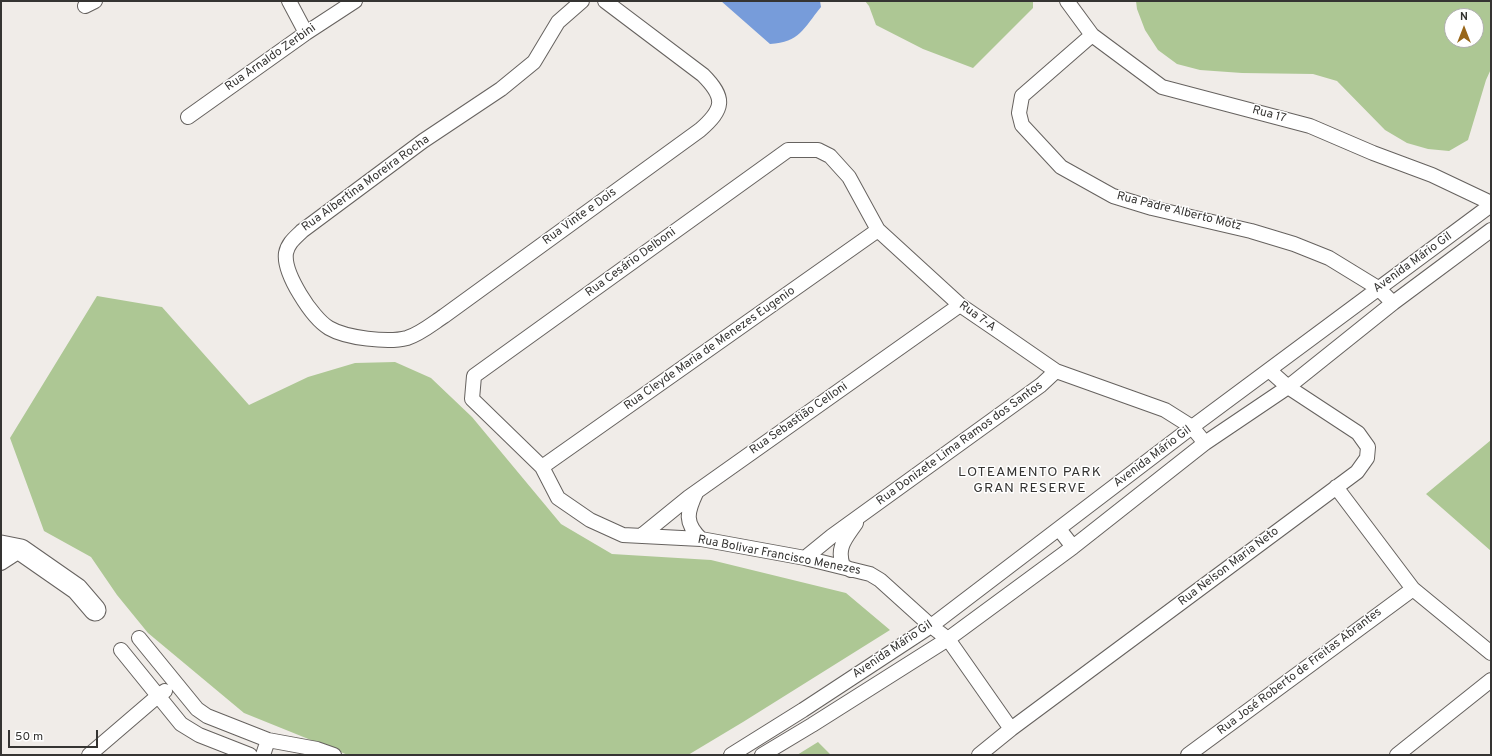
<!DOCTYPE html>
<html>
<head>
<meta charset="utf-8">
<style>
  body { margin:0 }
  #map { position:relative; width:1492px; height:756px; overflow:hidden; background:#f0ece8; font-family:Overpass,sans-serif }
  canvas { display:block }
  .frame { position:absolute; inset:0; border:2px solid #353432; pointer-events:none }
  .north { position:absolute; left:1444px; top:8px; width:40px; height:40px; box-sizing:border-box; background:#fff; border:1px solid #aeaead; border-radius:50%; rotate:0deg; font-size:11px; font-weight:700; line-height:16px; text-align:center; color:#353432 }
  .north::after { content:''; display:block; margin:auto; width:14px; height:18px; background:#986619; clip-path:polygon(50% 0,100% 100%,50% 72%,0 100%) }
  .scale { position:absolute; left:8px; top:730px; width:90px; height:18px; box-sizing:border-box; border:2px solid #353432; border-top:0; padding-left:5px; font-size:12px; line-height:14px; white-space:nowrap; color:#353432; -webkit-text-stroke:3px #fff; paint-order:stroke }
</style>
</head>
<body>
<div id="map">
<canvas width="1492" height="756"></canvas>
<div class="frame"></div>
<div class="north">N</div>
<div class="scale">50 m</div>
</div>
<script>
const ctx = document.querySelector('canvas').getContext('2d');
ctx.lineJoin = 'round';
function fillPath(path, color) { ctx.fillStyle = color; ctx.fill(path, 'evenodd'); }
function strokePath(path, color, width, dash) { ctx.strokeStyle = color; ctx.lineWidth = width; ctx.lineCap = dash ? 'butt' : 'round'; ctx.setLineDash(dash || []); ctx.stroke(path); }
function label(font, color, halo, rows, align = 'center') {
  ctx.font = font + ' Overpass,sans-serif'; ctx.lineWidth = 3; ctx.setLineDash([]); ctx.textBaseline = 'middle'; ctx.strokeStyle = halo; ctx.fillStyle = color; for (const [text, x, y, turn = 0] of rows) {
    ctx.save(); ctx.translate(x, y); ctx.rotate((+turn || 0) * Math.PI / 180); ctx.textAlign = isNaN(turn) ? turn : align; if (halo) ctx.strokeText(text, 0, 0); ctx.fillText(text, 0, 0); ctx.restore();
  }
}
fillPath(new Path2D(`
  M 865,1 L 1033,1 L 1033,8 L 973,68 L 923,49 L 876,25 L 869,6 Z
  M 1136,1 L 1491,1 L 1491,69 L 1486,80 L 1468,140 L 1449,151 L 1428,149 L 1407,143 L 1385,130 L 1337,81 L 1313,74 L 1242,73 L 1200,70 L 1177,64 L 1158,50 L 1145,30 L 1137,9 ZM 1452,16 L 1476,16 L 1476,40 L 1452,40 Z
  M 97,296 L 162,307 L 249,405 L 308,377 L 355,363 L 395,362 L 431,378 L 472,417 L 561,524 L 612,554 L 711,560 L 846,593 L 890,630 L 743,722 L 688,755 L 348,755 L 244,713 L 148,633 L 117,595 L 91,557 L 44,531 L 10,438 Z
  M 1491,440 L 1491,551 L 1426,494 Z
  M 818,742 L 831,755 L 797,755 Z`), '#adc794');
fillPath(new Path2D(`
  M 721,1 L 820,1 L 821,7 C 803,29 800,42 770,44 Z`), '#779cda');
const street = new Path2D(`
  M 289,1 L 306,33
  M 582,1 L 558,22 L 534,62 L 501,89 L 423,141 L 302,231 C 295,238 288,243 286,253 C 283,273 312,318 329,328 C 346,338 388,343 407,338 C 420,334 432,324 444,316 L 700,130 C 724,109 726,98 703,75 L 605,1
  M 1067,1 L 1092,35 L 1162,87 L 1310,126 L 1373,153 L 1432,175 L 1491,203
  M 85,6 L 95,1
  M 1092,35 L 1022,96 L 1019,113 L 1022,125 L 1061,167 L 1113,196 L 1152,208 L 1251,231 L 1294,244 L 1329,258 L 1378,288 L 1393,303
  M 188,117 L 306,33 L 355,1
  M 542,467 L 878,230
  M 1336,487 L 1413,589 L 1491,653
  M 696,493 C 687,512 684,523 701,539
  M 1059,529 L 1073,547
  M 641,536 L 689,497 L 960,305
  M 805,558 L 832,536 L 1041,385 L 1056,371
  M 1,563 L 21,550
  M 851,570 L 843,566 C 836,547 846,538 856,523
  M 139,638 L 197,709 L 207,716 L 268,740 L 317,749 L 334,755
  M 121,650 L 181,724 L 199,735 L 250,755
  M 1011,729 L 948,639 L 931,626 L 880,580 L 870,574 L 805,558 L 701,539 L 623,535 L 590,520 L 558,498 L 542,467 L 472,399 L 474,376 L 788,150 L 818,150 L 830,156 L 849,177 L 878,230 L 960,305 L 1001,333 L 1056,371 L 1165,410 L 1192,427 L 1205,443
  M 89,755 L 159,695 L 165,691
  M 263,755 L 268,740
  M 731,755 L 803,710 L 931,626 L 1192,427 L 1491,205
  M 762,755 L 812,725 L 948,639 L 1073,547 L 1205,443 L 1288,387 L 1393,303 L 1491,230
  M 979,755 L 1011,729 L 1357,472 L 1367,458 L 1368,447 L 1358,433 L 1288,387 L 1269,370
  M 1188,755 L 1413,589
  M 1397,755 L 1491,680`);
const secondary = new Path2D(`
  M 1,546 L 21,550 L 77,589 L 95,610`);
strokePath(street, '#66625f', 16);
strokePath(secondary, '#66625f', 23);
strokePath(street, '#fff', 14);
strokePath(secondary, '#fff', 21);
label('12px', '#353432', '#fff', [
  ["Rua Arnaldo Zerbini",271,58,-35],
  ["Rua 17",1269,115,15],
  ["Rua Albertina Moreira Rocha",366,184,-36],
  ["Rua Padre Alberto Motz",1179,212,14],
  ["Rua Vinte e Dois",580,217,-36],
  ["Rua Cesário Delboni",631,263,-36],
  ["Avenida Mário Gil",1413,263,-36],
  ["Rua 7-A",977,317,36],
  ["Rua Cleyde Maria de Menezes Eugenio",710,349,-35],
  ["Rua Sebastião Celloni",799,419,-35],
  ["Rua Donizete Lima Ramos dos Santos",960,444,-36],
  ["Avenida Mário Gil",1153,457,-37],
  ["Rua Bolivar Francisco Menezes",779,556,11],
  ["Rua Nelson Maria Neto",1229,567,-37],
  ["Avenida Mário Gil",893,650,-34],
  ["Rua José Roberto de Freitas Abrantes",1300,672,-37]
]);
ctx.letterSpacing = '1px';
label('14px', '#353432', '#fff', [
  ["LOTEAMENTO PARK",1030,473],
  ["GRAN RESERVE",1030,489]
]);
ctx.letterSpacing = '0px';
</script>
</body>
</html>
